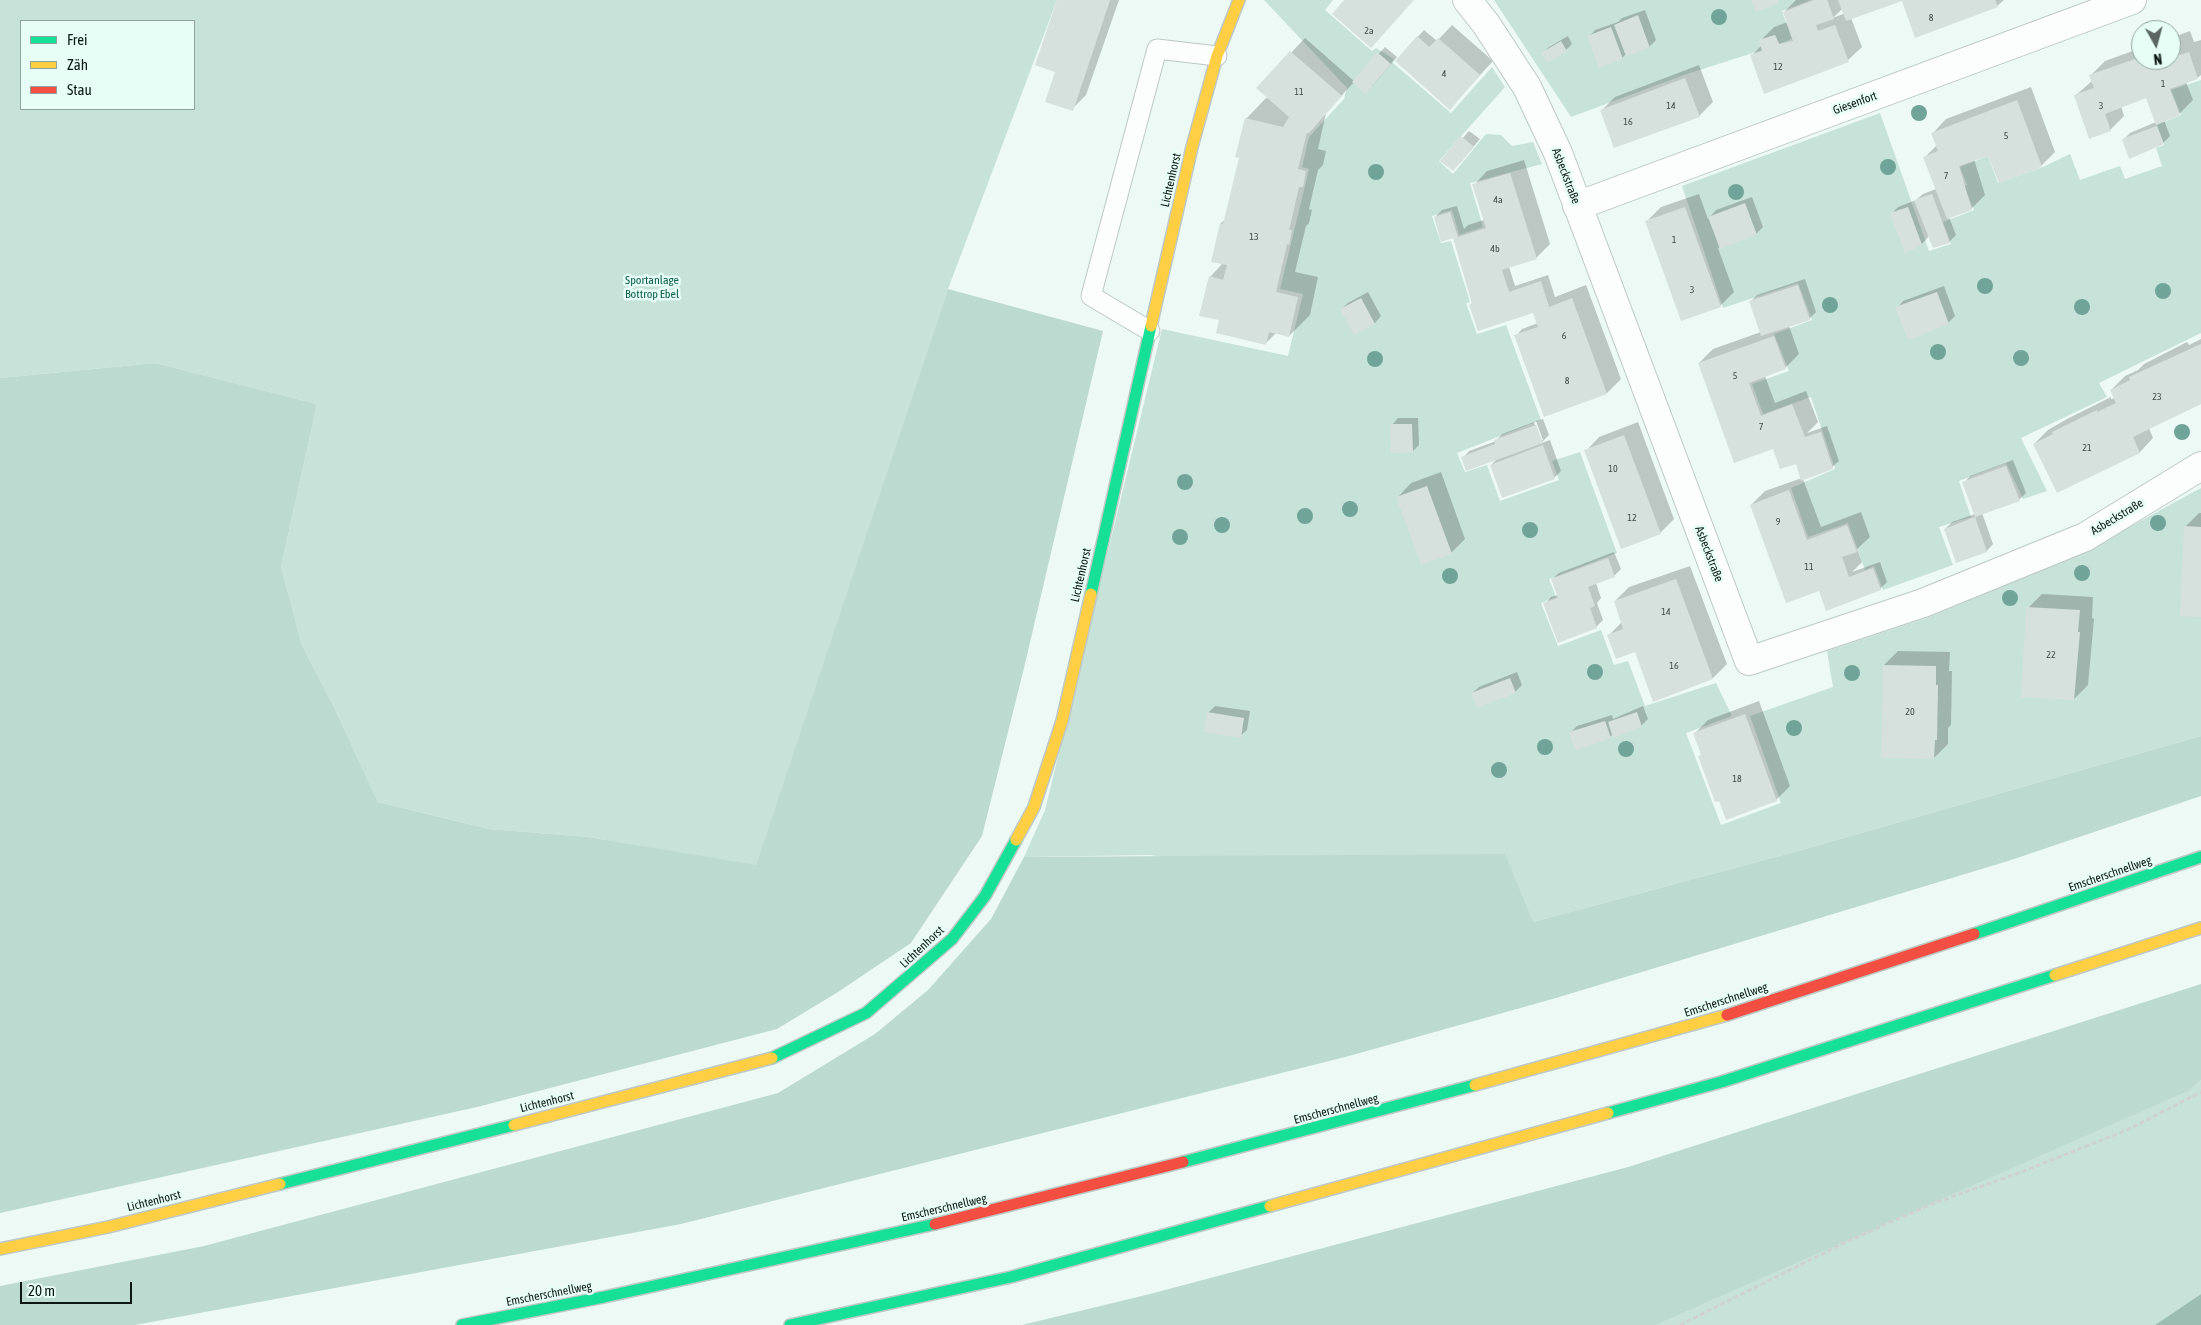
<!DOCTYPE html>
<html>
<head>
<meta charset="utf-8">
<style>
  body { margin:0 }
  #map { position:relative; width:2201px; height:1325px; overflow:hidden; background:#ecf9f5; font-family:"Asap Condensed",sans-serif }
  canvas { display:block }
  .legend { position:absolute; left:20px; top:20px; width:175px; height:90px; box-sizing:border-box; background:#e7fef6; border:1px solid #90a29c; margin:0; padding:6px 9px; list-style:none; font-size:15px; color:#0d1714 }
  .legend li { display:flex; align-items:center; gap:10px; height:25px }
  .legend b { width:25px; border:1px solid #90a29c }
  .north { position:absolute; left:2131px; top:20px; width:50px; height:50px; box-sizing:border-box; background:#e7fef6; border:1px solid #90a29c; border-radius:50%; rotate:173deg; font-size:14px; font-weight:700; line-height:20px; text-align:center; color:#0d1714 }
  .north::after { content:''; display:block; margin:auto; width:18px; height:22px; background:#5b6663; clip-path:polygon(50% 0,100% 100%,50% 72%,0 100%) }
  .scale { position:absolute; left:20px; top:1282px; width:112px; height:22px; box-sizing:border-box; border:2px solid #0d1714; border-top:0; padding-left:6px; font-size:15px; line-height:18px; white-space:nowrap; color:#0d1714; -webkit-text-stroke:4px #e7fef6; paint-order:stroke }
</style>
</head>
<body>
<div id="map">
<canvas width="2201" height="1325"></canvas>
<ul class="legend">
<li><b style="height:6px;background:#16e098"></b>Frei</li>
<li><b style="height:6px;background:#ffcf43"></b>Zäh</li>
<li><b style="height:6px;background:#f24e42"></b>Stau</li>
</ul>
<div class="north">N</div>
<div class="scale">20 m</div>
</div>
<script>
const ctx = document.querySelector('canvas').getContext('2d');
ctx.lineJoin = 'round';
function fillPath(path, color) { ctx.fillStyle = color; ctx.fill(path, 'evenodd'); }
function strokePath(path, color, width, dash) { ctx.strokeStyle = color; ctx.lineWidth = width; ctx.lineCap = dash ? 'butt' : 'round'; ctx.setLineDash(dash || []); ctx.stroke(path); }
function label(font, color, halo, rows, align = 'center') {
  ctx.font = font + ' "Asap Condensed",sans-serif'; ctx.lineWidth = 5; ctx.setLineDash([]); ctx.textBaseline = 'middle'; ctx.strokeStyle = halo; ctx.fillStyle = color; for (const [text, x, y, turn = 0] of rows) {
    ctx.save(); ctx.translate(x, y); ctx.rotate((+turn || 0) * Math.PI / 180); ctx.textAlign = isNaN(turn) ? turn : align; if (halo) ctx.strokeText(text, 0, 0); ctx.fillText(text, 0, 0); ctx.restore();
  }
}
fillPath(new Path2D(`
  M 0,0 L 1057,0 L 948,289 L 756,866 L 588,837 L 489,829 L 378,802 L 334,707 L 302,645 L 281,567 L 317,404 L 155,363 L 0,378 ZM 21,21 L 194,21 L 194,109 L 21,109 Z
  M 1264,0 L 1333,0 L 1325,10 L 1372,51 L 1376,48 L 1394,59 L 1392,62 L 1451,113 L 1492,67 L 1505,87 L 1439,161 L 1453,174 L 1486,134 L 1501,135 L 1512,146 L 1533,142 L 1542,164 L 1470,183 L 1483,227 L 1459,235 L 1452,210 L 1432,216 L 1441,243 L 1451,241 L 1470,302 L 1466,303 L 1477,334 L 1506,325 L 1541,420 L 1457,453 L 1465,472 L 1487,465 L 1500,501 L 1559,480 L 1552,461 L 1580,452 L 1617,553 L 1549,579 L 1556,597 L 1541,603 L 1558,646 L 1601,630 L 1614,665 L 1628,661 L 1645,706 L 1716,683 L 1732,716 L 1686,733 L 1721,825 L 1781,803 L 1750,716 L 1833,687 L 1827,651 L 1929,617 L 2089,549 L 2201,488 L 2201,736 L 1798,851 L 1533,922 L 1151,855 L 1024,857 L 1045,810 L 1162,329 L 1288,356 L 1303,294 L 1280,289 L 1309,169 L 1302,167 L 1309,137 L 1344,99 L 1347,88 Z
  M 1494,0 L 1811,0 L 1782,11 L 1792,39 L 1779,44 L 1775,35 L 1759,40 L 1762,50 L 1684,75 L 1571,117 Z
  M 2201,80 L 2201,333 L 2099,383 L 2107,397 L 2021,438 L 2047,491 L 2023,499 L 2006,463 L 1959,481 L 1971,517 L 1939,527 L 1953,565 L 1883,590 L 1874,566 L 1865,570 L 1848,523 L 1808,537 L 1791,488 L 1835,469 L 1811,397 L 1763,414 L 1752,384 L 1789,371 L 1774,334 L 1812,320 L 1798,283 L 1723,308 L 1682,186 L 1880,113 L 1929,251 L 1951,244 L 1943,222 L 1974,210 L 1964,186 L 1967,185 L 1960,167 L 1988,156 L 1998,183 L 2043,167 L 2070,154 L 2080,180 L 2120,166 L 2125,179 L 2162,166 L 2156,148 L 2164,145 L 2157,125 L 2181,115 L 2171,90 Z
  M 2201,1080 L 2201,1294 L 2155,1325 L 1656,1325 L 2187,1091 Z`), '#c7e2d8');
fillPath(new Path2D(`
  M 948,289 L 1103,331 L 1024,668 L 982,836 L 911,943 L 838,992 L 777,1029 L 477,1107 L 0,1213 L 0,378 L 155,363 L 317,404 L 281,567 L 302,645 L 334,707 L 378,802 L 489,829 L 588,837 L 756,865 Z
  M 2201,736 L 2201,796 L 2008,861 L 1556,998 L 1349,1056 L 681,1224 L 135,1325 L 0,1325 L 0,1286 L 204,1246 L 778,1093 L 875,1034 L 928,990 L 991,919 L 1024,857 L 1505,854 L 1533,922 L 1798,851 Z
  M 2201,984 L 2201,1080 L 2188,1091 L 1656,1325 L 1022,1325 L 1150,1294 L 1628,1167 Z`), '#bddad0');
fillPath(new Path2D(`
  M 2201,1294 L 2201,1325 L 2155,1325 Z`), '#9cbdb2');
fillPath(new Path2D(`
  M 1059,0 L 1119,0 L 1086,95 L 1072,109 L 1056,71 Z
  M 1796,0 L 1900,0 L 1851,18 L 1862,47 L 1848,60 L 1751,56 L 1762,45 L 1760,41 L 1774,27 L 1788,22 L 1784,12 ZM 1843,8 L 1845,13 L 1833,18 Z
  M 1903,0 L 2004,0 L 1997,6 Z
  M 1645,10 L 1656,40 L 1649,47 L 1625,55 L 1622,58 L 1589,37 L 1595,30 L 1618,22 L 1622,18 Z
  M 1452,25 L 1493,61 L 1450,108 L 1396,61 L 1424,30 L 1437,41 Z
  M 2190,31 L 2194,42 L 2201,40 L 2201,75 L 2197,78 L 2186,82 L 2193,100 L 2179,114 L 2164,120 L 2170,136 L 2163,143 L 2123,140 L 2130,133 L 2156,122 L 2147,96 L 2121,106 L 2124,116 L 2110,130 L 2075,96 L 2093,80 L 2091,75 L 2105,61 L 2141,48 L 2141,60 L 2171,60 L 2171,38 Z
  M 1568,36 L 1572,44 L 1566,50 L 1543,53 L 1549,47 Z
  M 1305,38 L 1354,81 L 1385,47 L 1397,57 L 1372,86 L 1354,82 L 1326,113 L 1318,149 L 1326,151 L 1323,165 L 1318,170 L 1309,209 L 1312,210 L 1309,223 L 1306,226 L 1295,272 L 1318,277 L 1310,315 L 1289,336 L 1277,332 L 1266,343 L 1221,319 L 1210,277 L 1223,263 L 1221,223 L 1226,219 L 1240,157 L 1246,119 L 1266,98 L 1271,99 L 1258,88 Z
  M 1699,65 L 1713,102 L 1699,116 L 1601,111 L 1615,97 Z
  M 2031,87 L 2055,152 L 2041,166 L 1988,154 L 1974,159 L 1985,195 L 1971,209 L 1949,217 L 1956,235 L 1949,242 L 1929,236 L 1922,244 L 1891,214 L 1898,207 L 1916,200 L 1923,194 L 1936,189 L 1924,158 L 1937,145 L 1933,133 L 1946,119 Z
  M 1469,131 L 1480,139 L 1460,163 L 1442,161 Z
  M 1524,160 L 1550,244 L 1536,258 L 1509,267 L 1515,286 L 1548,275 L 1555,297 L 1586,285 L 1621,379 L 1607,393 L 1545,415 L 1516,336 L 1522,329 L 1538,323 L 1538,309 L 1470,305 L 1473,302 L 1455,239 L 1458,235 L 1442,240 L 1435,217 L 1442,210 L 1457,206 L 1464,229 L 1468,225 L 1484,220 L 1474,185 L 1487,171 Z
  M 1699,194 L 1708,219 L 1716,210 L 1752,197 L 1763,227 L 1756,234 L 1718,248 L 1734,292 L 1720,306 L 1647,221 L 1661,207 Z
  M 1805,279 L 1816,312 L 1809,319 L 1789,326 L 1799,354 L 1785,368 L 1765,376 L 1775,403 L 1806,391 L 1818,422 L 1807,433 L 1827,426 L 1839,461 L 1832,467 L 1803,479 L 1821,527 L 1861,512 L 1870,537 L 1857,549 L 1862,562 L 1852,572 L 1880,562 L 1887,582 L 1880,589 L 1820,589 L 1751,505 L 1765,491 L 1802,478 L 1796,463 L 1774,447 L 1699,363 L 1713,349 L 1761,332 L 1750,302 L 1757,295 Z
  M 1944,286 L 1955,316 L 1948,323 L 1897,308 L 1903,301 Z
  M 1368,292 L 1381,316 L 1375,323 L 1354,334 L 1341,309 L 1348,303 Z
  M 2201,339 L 2201,402 L 2149,428 L 2153,438 L 2140,452 L 2058,492 L 2034,444 L 2048,430 L 2067,419 L 2111,397 L 2111,399 L 2115,398 L 2111,390 L 2125,376 L 2138,370 L 2144,364 L 2187,342 L 2189,345 Z
  M 1398,418 L 1418,418 L 1419,445 L 1413,451 L 1392,425 Z
  M 1543,419 L 1549,435 L 1541,443 L 1550,440 L 1561,471 L 1554,478 L 1491,465 L 1499,457 L 1463,458 L 1469,451 L 1496,441 L 1502,434 L 1534,422 L 1540,440 L 1543,440 L 1536,421 Z
  M 1638,422 L 1674,519 L 1660,533 L 1586,451 L 1599,437 Z
  M 2013,460 L 2026,493 L 2020,499 L 1982,513 L 1993,544 L 1987,551 L 1945,529 L 1952,522 L 1975,514 L 1964,483 L 1970,476 Z
  M 1441,472 L 1465,539 L 1451,553 L 1398,497 L 1411,483 Z
  M 2199,513 L 2201,513 L 2201,616 L 2185,527 Z
  M 1614,552 L 1621,569 L 1614,576 L 1596,583 L 1601,598 L 1597,603 L 1603,620 L 1596,627 L 1545,604 L 1551,597 L 1558,595 L 1552,579 L 1559,573 Z
  M 1690,566 L 1727,664 L 1713,678 L 1654,700 L 1636,650 L 1609,635 L 1622,622 L 1615,601 L 1629,587 Z
  M 2042,594 L 2093,597 L 2092,618 L 2094,619 L 2088,685 L 2074,699 L 2028,608 Z
  M 1898,651 L 1950,652 L 1949,671 L 1952,671 L 1951,725 L 1948,728 L 1948,744 L 1934,758 L 1884,665 Z
  M 1517,672 L 1522,685 L 1515,692 L 1472,693 L 1479,687 Z
  M 1759,701 L 1790,786 L 1776,800 L 1719,800 L 1699,757 L 1702,754 L 1694,734 L 1708,720 Z
  M 1215,706 L 1250,711 L 1247,730 L 1240,736 L 1208,713 Z
  M 1643,706 L 1648,719 L 1641,726 L 1613,734 L 1610,737 L 1570,733 L 1577,726 L 1612,715 L 1613,719 Z`), '#0003');
fillPath(new Path2D(`
  M 1057,0 L 1110,0 L 1073,111 L 1045,102 L 1055,72 L 1035,65 Z
  M 1344,0 L 1414,0 L 1371,48 L 1332,14 Z
  M 1751,0 L 1778,0 L 1779,3 L 1755,12 Z
  M 1814,0 L 1827,0 L 1834,19 L 1816,25 L 1818,31 L 1835,25 L 1849,62 L 1764,94 L 1750,55 L 1762,51 L 1759,40 L 1775,35 L 1779,44 L 1793,41 L 1783,12 Z
  M 1838,0 L 1995,0 L 1998,7 L 1915,38 L 1902,1 L 1846,21 Z
  M 1638,15 L 1650,48 L 1626,56 L 1614,25 Z
  M 1611,27 L 1623,59 L 1599,68 L 1587,36 Z
  M 1417,36 L 1429,47 L 1438,38 L 1480,75 L 1450,110 L 1395,61 Z
  M 1561,41 L 1567,51 L 1547,63 L 1541,53 Z
  M 2176,44 L 2180,55 L 2189,52 L 2198,79 L 2170,89 L 2180,115 L 2156,125 L 2146,98 L 2105,114 L 2111,131 L 2089,139 L 2074,95 L 2094,88 L 2089,75 L 2141,57 L 2141,60 L 2171,60 L 2171,46 Z
  M 1290,51 L 1342,96 L 1308,134 L 1307,132 L 1298,169 L 1306,171 L 1303,187 L 1299,187 L 1289,230 L 1292,230 L 1289,245 L 1287,244 L 1276,292 L 1298,297 L 1289,337 L 1269,332 L 1266,345 L 1216,333 L 1219,320 L 1199,316 L 1209,276 L 1223,280 L 1227,265 L 1211,262 L 1220,223 L 1223,224 L 1239,158 L 1235,157 L 1245,118 L 1283,127 L 1289,117 L 1256,88 Z
  M 1377,52 L 1391,64 L 1365,94 L 1352,82 Z
  M 1685,78 L 1700,117 L 1614,148 L 1600,110 Z
  M 2017,100 L 2042,167 L 1999,183 L 1988,156 L 1959,166 L 1972,210 L 1947,219 L 1923,157 L 1938,151 L 1931,133 Z
  M 2157,126 L 2164,144 L 2129,159 L 2122,139 Z
  M 1461,136 L 1474,147 L 1453,171 L 1440,161 Z
  M 1510,173 L 1537,259 L 1502,270 L 1509,292 L 1541,281 L 1549,307 L 1572,298 L 1607,394 L 1544,417 L 1514,335 L 1538,327 L 1533,313 L 1478,331 L 1469,305 L 1472,304 L 1453,238 L 1441,242 L 1434,217 L 1450,212 L 1458,237 L 1486,228 L 1472,184 Z
  M 1932,194 L 1950,243 L 1933,248 L 1914,200 Z
  M 1745,203 L 1757,235 L 1720,249 L 1708,217 Z
  M 1685,207 L 1721,307 L 1681,321 L 1645,221 Z
  M 1908,207 L 1922,245 L 1905,253 L 1890,213 Z
  M 1798,285 L 1810,320 L 1761,336 L 1749,301 Z
  M 1937,292 L 1949,324 L 1908,340 L 1895,307 Z
  M 1361,298 L 1375,324 L 1354,335 L 1340,309 Z
  M 1774,336 L 1786,369 L 1749,383 L 1761,416 L 1792,404 L 1805,437 L 1821,432 L 1833,469 L 1801,481 L 1796,464 L 1780,469 L 1773,449 L 1734,463 L 1698,363 Z
  M 2201,344 L 2201,404 L 2133,437 L 2140,453 L 2057,493 L 2033,444 L 2053,434 L 2052,432 L 2097,410 L 2097,412 L 2116,403 L 2110,390 L 2130,380 L 2129,377 Z
  M 1390,424 L 1412,424 L 1413,452 L 1391,453 Z
  M 1536,425 L 1543,443 L 1466,471 L 1461,457 L 1495,444 L 1494,440 Z
  M 1624,435 L 1661,534 L 1621,549 L 1584,450 Z
  M 1543,445 L 1555,479 L 1502,498 L 1490,465 Z
  M 2006,466 L 2020,501 L 1975,517 L 1962,482 Z
  M 1427,486 L 1452,554 L 1421,565 L 1396,497 Z
  M 1789,490 L 1807,540 L 1847,525 L 1857,552 L 1842,557 L 1849,577 L 1873,568 L 1881,590 L 1826,611 L 1819,591 L 1786,603 L 1750,505 Z
  M 1975,517 L 1987,552 L 1956,563 L 1944,529 Z
  M 2184,526 L 2201,527 L 2201,617 L 2180,616 Z
  M 1608,558 L 1615,577 L 1588,587 L 1595,606 L 1590,608 L 1597,628 L 1558,643 L 1543,603 L 1558,598 L 1551,579 Z
  M 1676,579 L 1713,679 L 1653,702 L 1635,652 L 1616,659 L 1607,635 L 1623,629 L 1614,601 Z
  M 2026,607 L 2080,610 L 2078,632 L 2080,632 L 2074,700 L 2021,697 Z
  M 1883,665 L 1936,666 L 1936,685 L 1938,685 L 1937,740 L 1935,740 L 1934,759 L 1881,758 Z
  M 1510,678 L 1516,693 L 1477,708 L 1471,693 Z
  M 1207,712 L 1244,718 L 1241,738 L 1204,732 Z
  M 1637,712 L 1642,727 L 1613,738 L 1608,722 Z
  M 1745,714 L 1777,801 L 1726,820 L 1719,801 L 1715,802 L 1698,756 L 1701,755 L 1693,733 Z
  M 1605,721 L 1611,738 L 1578,750 L 1574,748 L 1569,732 Z`), '#d6e1dd');
const lane = new Path2D(`
  M 1150,331 L 1091,296 L 1157,49 L 1217,56`);
const street = new Path2D(`
  M 1467,0 L 1486,24 L 1527,87 L 1558,153 L 1749,661 L 1923,603 L 2085,537 L 2201,466
  M 1577,206 L 2132,0`);
const fast = new Path2D(`
  M 1091,594 L 1151,326
  M 1974,934 L 2201,857
  M 772,1058 L 866,1013 L 952,939 L 985,896 L 1016,840
  M 1608,1113 L 1721,1082 L 2055,975
  M 1183,1162 L 1475,1085
  M 280,1184 L 514,1125
  M 462,1325 L 604,1297 L 935,1224
  M 790,1325 L 1011,1277 L 1270,1206`);
const slow = new Path2D(`
  M 1151,326 L 1192,147 L 1217,56 L 1239,0
  M 1016,840 L 1034,807 L 1062,721 L 1091,594
  M 2055,975 L 2201,928
  M 1475,1085 L 1727,1015
  M 514,1125 L 772,1058
  M 1270,1206 L 1608,1113
  M 0,1249 L 108,1227 L 280,1184`);
const jam = new Path2D(`
  M 1727,1015 L 1974,934
  M 935,1224 L 1183,1162`);
strokePath(lane, '#bdc8c4', 21);
strokePath(street, '#bdc8c4', 30);
strokePath(fast, '#bdc8c4', 14);
strokePath(slow, '#bdc8c4', 14);
strokePath(jam, '#bdc8c4', 14);
strokePath(new Path2D(`
  M 1680,1325 L 1848,1241 L 1932,1204 L 2016,1174 L 2127,1130 L 2201,1092`), '#cdd2d0', 3, [5, 2.5]);
strokePath(lane, '#fcfefe', 19);
strokePath(street, '#fcfefe', 28);
strokePath(fast, '#16e098', 11);
strokePath(slow, '#ffcf43', 11);
strokePath(jam, '#f24e42', 11);
ctx.fillStyle = '#71a498';
for (const [x, y] of [
  [1719,17],
  [1919,113],
  [1888,167],
  [1376,172],
  [1736,192],
  [1985,286],
  [2163,291],
  [1830,305],
  [2082,307],
  [1938,352],
  [2021,358],
  [1375,359],
  [2182,432],
  [1185,482],
  [1350,509],
  [1305,516],
  [2158,523],
  [1222,525],
  [1530,530],
  [1180,537],
  [2082,573],
  [1450,576],
  [2010,598],
  [1595,672],
  [1852,673],
  [1794,728],
  [1545,747],
  [1626,749],
  [1499,770]
]) { ctx.beginPath(); ctx.arc(x, y, 8, 0, 2 * Math.PI); ctx.fill(); }
label('10px', '#414c48', null, [
  ["8",1931,18],
  ["2a",1369,31],
  ["12",1778,67],
  ["4",1444,74],
  ["1",2163,84],
  ["11",1299,92],
  ["14",1671,106],
  ["3",2101,106],
  ["16",1628,122],
  ["5",2006,136],
  ["7",1946,176],
  ["4a",1498,200],
  ["13",1254,237],
  ["1",1674,240],
  ["4b",1495,249],
  ["3",1692,290],
  ["6",1564,336],
  ["5",1735,376],
  ["8",1567,381],
  ["23",2157,397],
  ["7",1761,427],
  ["21",2087,448],
  ["10",1613,469],
  ["12",1632,518],
  ["9",1778,522],
  ["11",1809,567],
  ["14",1666,612],
  ["22",2051,655],
  ["16",1674,666],
  ["20",1910,712],
  ["18",1737,779]
]);
label('12px', '#0d1714', '#e7fef6', [
  ["Giesenfort",1855,103,-20],
  ["Asbeckstraße",1566,176,69],
  ["Lichtenhorst",1171,180,-77],
  ["Asbeckstraße",2117,517,-31],
  ["Asbeckstraße",1709,554,69],
  ["Lichtenhorst",1081,575,-77],
  ["Emscherschnellweg",2110,874,-19],
  ["Lichtenhorst",922,947,-43],
  ["Emscherschnellweg",1726,1000,-18],
  ["Lichtenhorst",547,1102,-14],
  ["Emscherschnellweg",1336,1109,-15],
  ["Lichtenhorst",154,1201,-14],
  ["Emscherschnellweg",944,1208,-13],
  ["Emscherschnellweg",549,1294,-11]
]);
label('12px', '#0d5e4b', '#e7fef6', [
  ["Sportanlage",652,280],
  ["Bottrop Ebel",652,294]
]);
</script>
</body>
</html>
